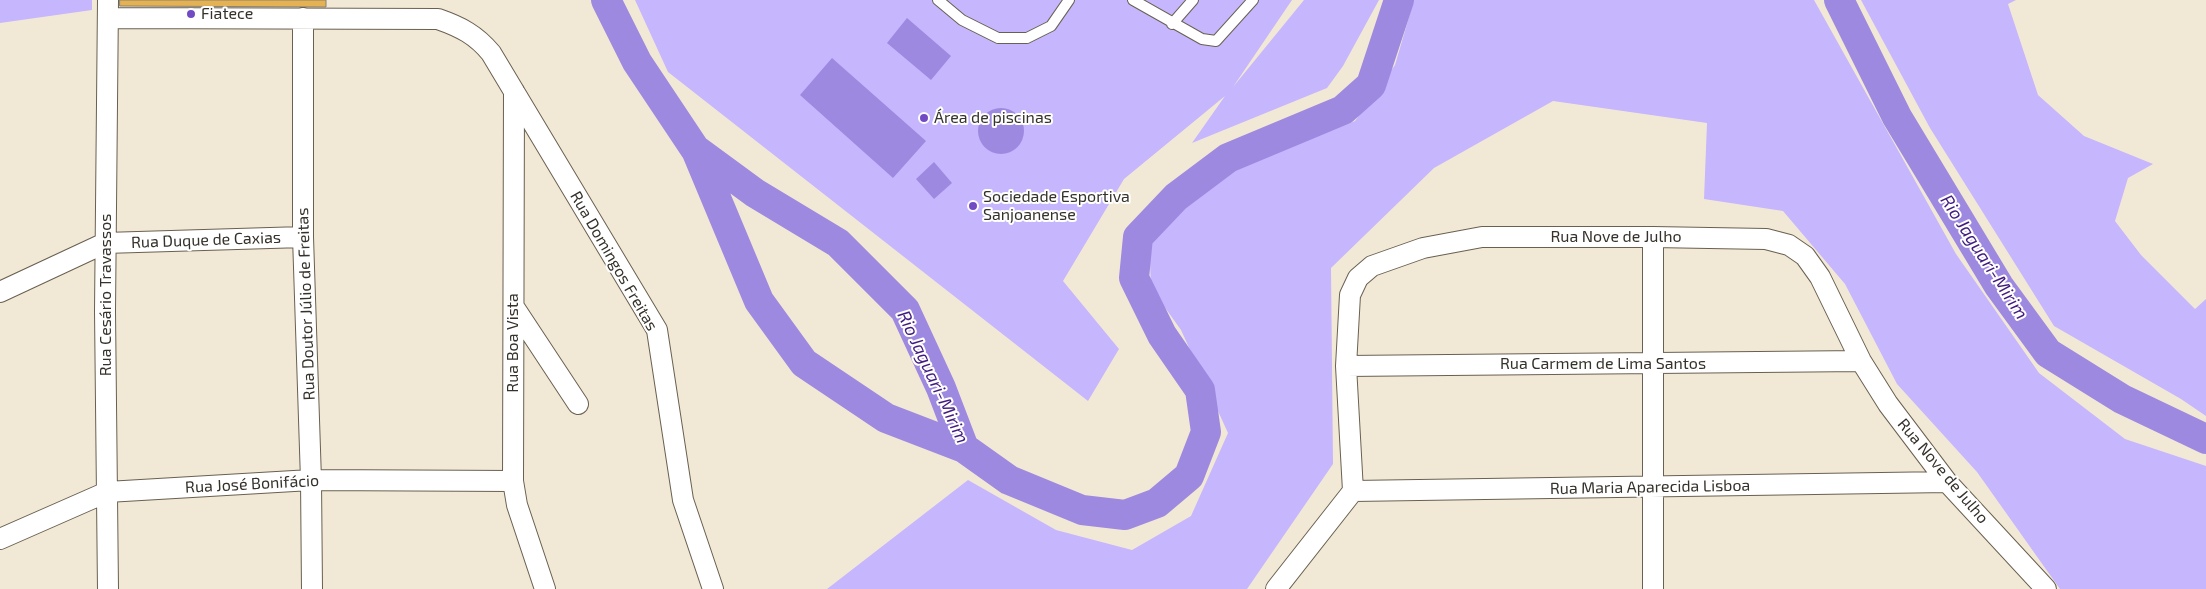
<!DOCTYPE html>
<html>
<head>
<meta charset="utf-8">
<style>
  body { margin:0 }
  canvas { display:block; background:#f2e8d6 }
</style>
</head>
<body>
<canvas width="2206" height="589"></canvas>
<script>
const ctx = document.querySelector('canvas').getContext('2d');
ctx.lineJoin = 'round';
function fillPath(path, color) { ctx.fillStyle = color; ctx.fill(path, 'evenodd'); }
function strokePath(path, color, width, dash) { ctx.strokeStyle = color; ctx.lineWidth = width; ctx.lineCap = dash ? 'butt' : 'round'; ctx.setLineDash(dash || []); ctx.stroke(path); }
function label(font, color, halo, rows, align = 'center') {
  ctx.font = font + ' "Exo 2",sans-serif'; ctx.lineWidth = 4; ctx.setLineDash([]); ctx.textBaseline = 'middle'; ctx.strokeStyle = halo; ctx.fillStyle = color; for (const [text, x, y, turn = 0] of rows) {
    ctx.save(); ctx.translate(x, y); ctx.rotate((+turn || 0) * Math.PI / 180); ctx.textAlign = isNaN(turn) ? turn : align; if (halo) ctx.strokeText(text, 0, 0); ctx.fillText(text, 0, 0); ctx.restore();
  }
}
fillPath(new Path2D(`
  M 0,0 L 92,0 L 92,10 L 0,23 Z
  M 635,0 L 1292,0 L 1233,87 L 1304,0 L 1379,0 L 1343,66 L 1327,88 L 1192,143 L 1225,96 L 1124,179 L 1063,281 L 1119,349 L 1088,401 L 668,72 Z
  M 1414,0 L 1814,0 L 1956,254 L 2039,373 L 2125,439 L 2206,466 L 2206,589 L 2060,589 L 1977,472 L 1897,384 L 1845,284 L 1783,211 L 1704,199 L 1707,123 L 1553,101 L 1434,168 L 1331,268 L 1333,464 L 1247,589 L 827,589 L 968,480 L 1056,530 L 1132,550 L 1191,516 L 1228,433 L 1181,330 L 1151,288 L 1149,236 L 1222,174 L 1355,121 L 1395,65 Z
  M 1861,0 L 2016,0 L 2008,4 L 2038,95 L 2084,136 L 2153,164 L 2128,178 L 2115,221 L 2141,255 L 2195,309 L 2206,299 L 2206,416 L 2181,399 L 2054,326 L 1930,128 Z`), '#c6b6fe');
fillPath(new Path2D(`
  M 907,18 L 951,56 L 931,80 L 887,43 Z
  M 832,58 L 926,141 L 893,178 L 800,95 Z
  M978 131a23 23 0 1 1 46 0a23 23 0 1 1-46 0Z
  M 934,162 L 952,183 L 934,199 L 916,179 Z`), '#9e89e0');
strokePath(new Path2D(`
  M 606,0 L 637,62 L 695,149 L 755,193 L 838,243 L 905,310 L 941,388 L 964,448 L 1009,480 L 1082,510 L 1125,515 L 1157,503 L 1189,476 L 1206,432 L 1200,390 L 1162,335 L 1134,278 L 1138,237 L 1176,197 L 1228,158 L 1343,110 L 1371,85 L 1399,0
  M 1839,0 L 1897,117 L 1999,286 L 2048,353 L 2122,399 L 2206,439
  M 696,150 L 759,301 L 804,363 L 886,418 L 964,448`), '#9e89e0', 30);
const building = new Path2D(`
  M 120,0 L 326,0 L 326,7 L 120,6 Z`);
fillPath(building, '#e5b253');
strokePath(building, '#8a8071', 1);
const lane = new Path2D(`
  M 938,0 L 962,20 L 998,38 L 1027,38 L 1051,26 L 1069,0
  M 1133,0 L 1202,39 L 1216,41 L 1253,0
  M 1172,24 L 1193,0`);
const street = new Path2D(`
  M 108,0 L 105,311 L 108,589
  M 108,18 L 438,19 C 461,27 476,35 491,53 L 657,330 L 683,500 L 713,589
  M 303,18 L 303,237 L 311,480 L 312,589
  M 514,91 L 513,481 L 517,505 L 545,589
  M 0,292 L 105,243 L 303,237
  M 514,307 L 578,404
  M 1346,366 L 1861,361
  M 1353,491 L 1947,482
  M 0,539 L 107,492 L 311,480 L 513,481
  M 1276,589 L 1353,491 L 1346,366 L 1350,295 L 1358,278 L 1372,266 L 1423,248 L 1482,237 L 1653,237 L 1766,239 L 1789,245 L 1805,256 L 1820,277 L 1861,361 L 1888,404 L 1947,482 L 2046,589
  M 1653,589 L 1653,237`);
strokePath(lane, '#696051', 12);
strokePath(street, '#696051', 22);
strokePath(lane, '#fff', 10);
strokePath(street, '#fff', 20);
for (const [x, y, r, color] of [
  [191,14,5,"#724bc4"],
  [924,118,5,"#724bc4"],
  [973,206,5,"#724bc4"]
]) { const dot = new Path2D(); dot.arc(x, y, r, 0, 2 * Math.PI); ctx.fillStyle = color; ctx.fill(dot); strokePath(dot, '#fff', 2); }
label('16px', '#35312b', '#fff', [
  ["Fiatece",201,14],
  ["Área de piscinas",934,118],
  ["Sociedade Esportiva",983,197],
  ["Sanjoanense",983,215]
], 'left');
label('16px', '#35312b', '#fff', [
  ["Rua Nove de Julho",1616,237],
  ["Rua Duque de Caxias",206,240,-2],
  ["Rua Domingos Freitas",614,261,60],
  ["Rua Cesário Travassos",106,295,-90],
  ["Rua Doutor Júlio de Freitas",306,304,-92],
  ["Rua Boa Vista",513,343,-90],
  ["Rua Carmem de Lima Santos",1603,364],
  ["Rua Nove de Julho",1943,471,50],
  ["Rua José Bonifácio",252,484,-3],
  ["Rua Maria Aparecida Lisboa",1650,487,-1]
]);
label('italic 18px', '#421b80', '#fff', [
  ["Rio Jaguari-Mirim",1984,257,57],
  ["Rio Jaguari-Mirim",933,377,65]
]);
</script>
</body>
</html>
